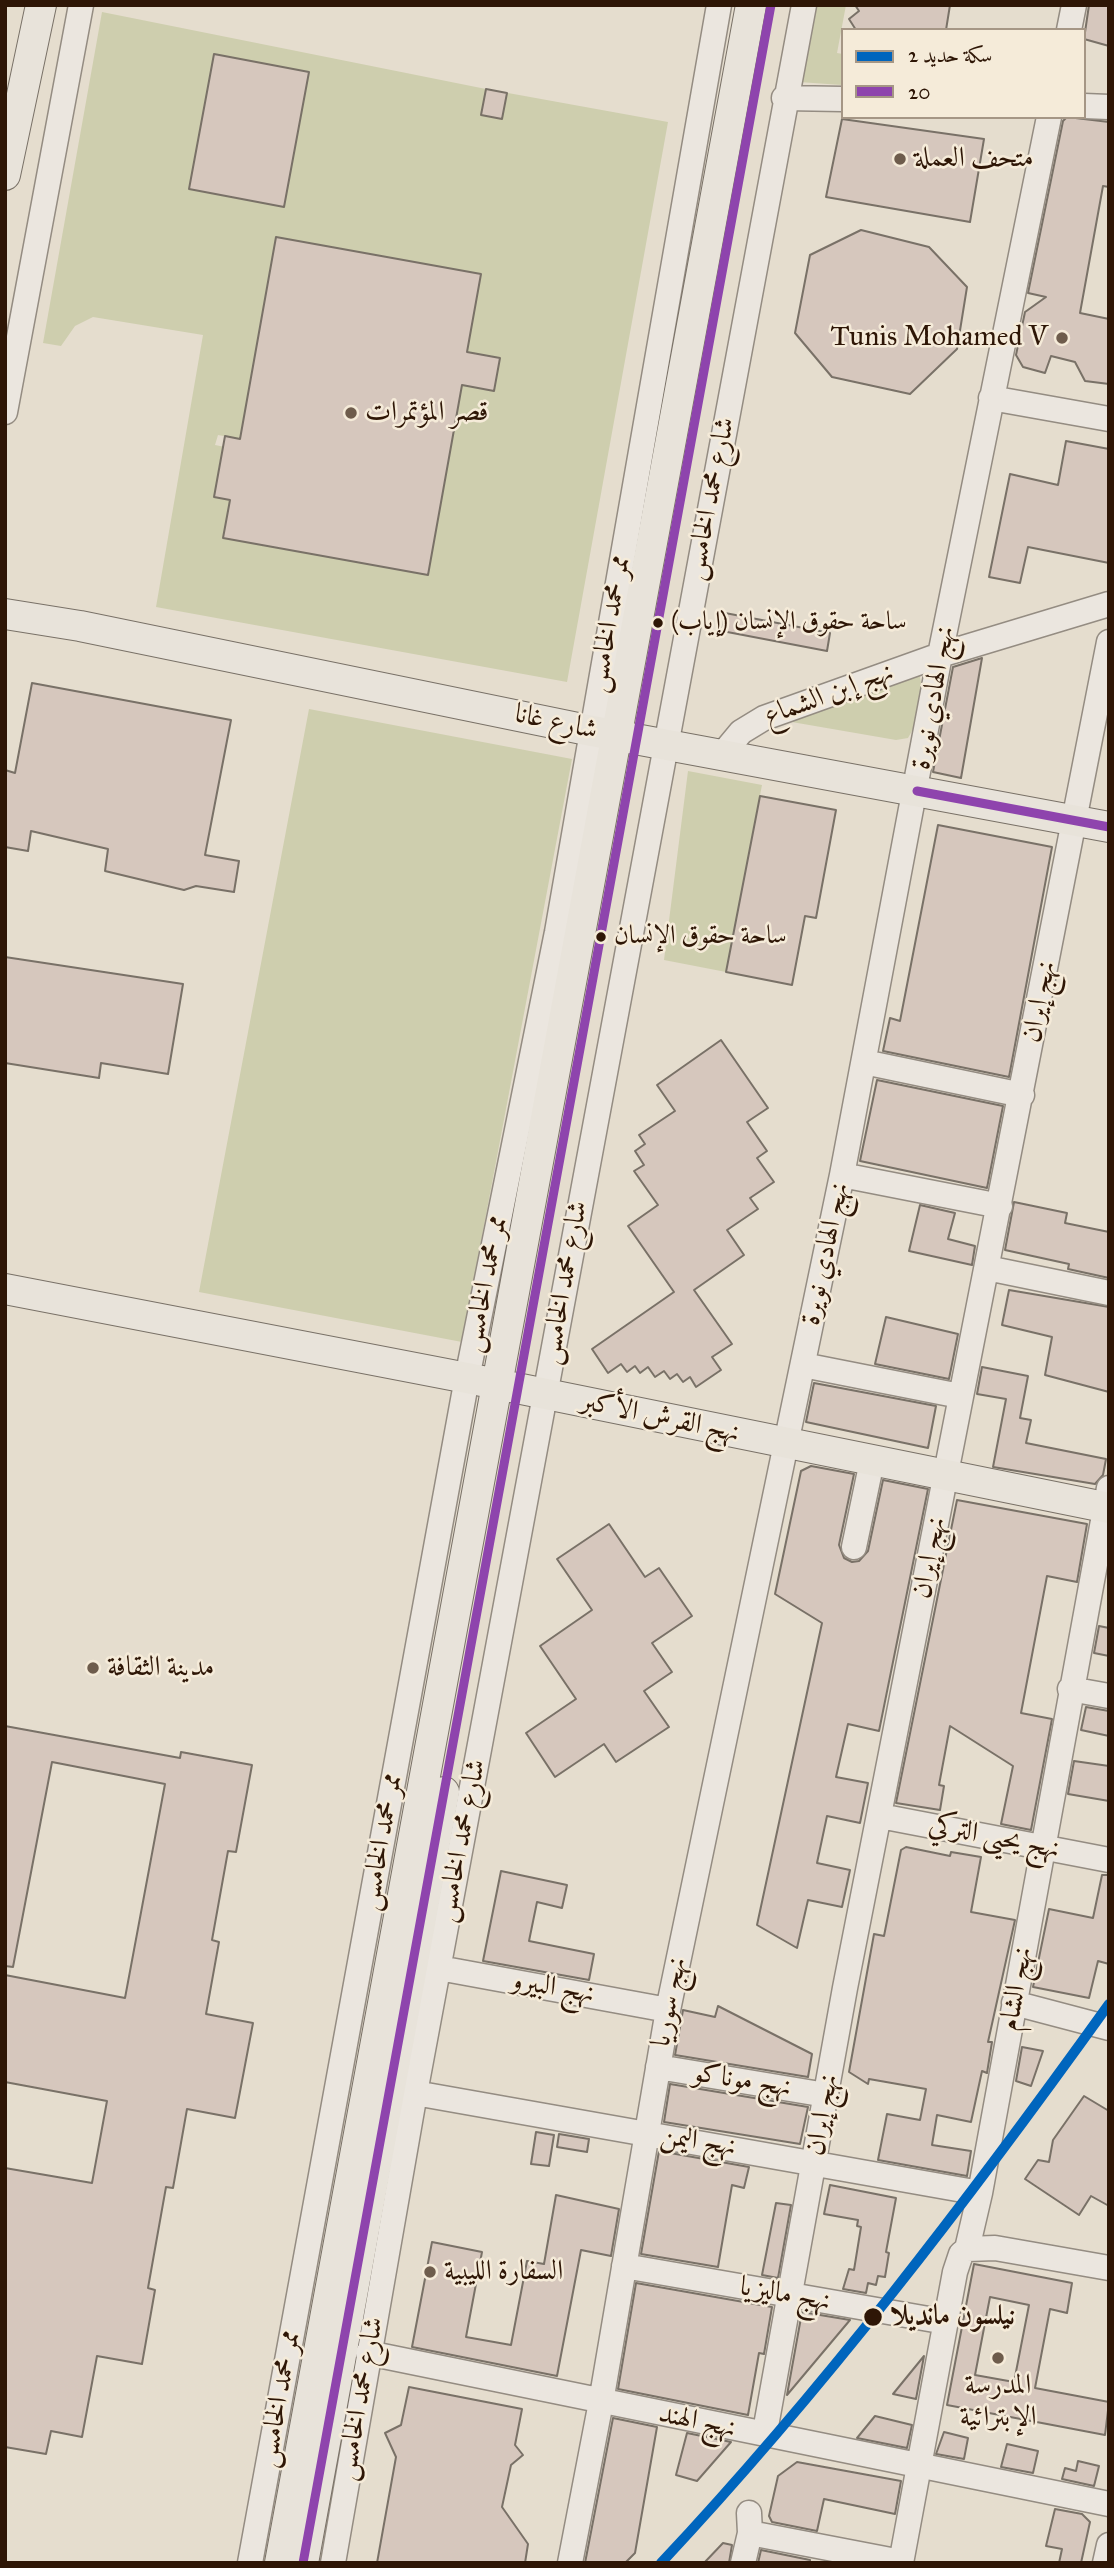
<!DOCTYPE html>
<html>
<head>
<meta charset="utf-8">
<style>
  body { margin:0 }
  #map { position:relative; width:1114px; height:2568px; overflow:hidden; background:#e5ddce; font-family:"IM FELL Great Primer",Amiri,serif }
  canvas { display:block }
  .frame { position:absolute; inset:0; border:7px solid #2e1606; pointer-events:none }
  .legend { position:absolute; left:841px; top:28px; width:245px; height:91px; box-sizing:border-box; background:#f5ebd9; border:2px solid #a59685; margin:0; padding:9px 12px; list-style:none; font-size:21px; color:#2e1606 }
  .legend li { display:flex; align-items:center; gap:14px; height:35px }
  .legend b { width:35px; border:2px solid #a59685 }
</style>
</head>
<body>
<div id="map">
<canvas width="1114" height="2568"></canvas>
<div class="frame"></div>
<ul class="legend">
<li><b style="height:9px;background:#0065bd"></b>سكة حديد 2</li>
<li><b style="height:9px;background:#8e44ad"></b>20</li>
</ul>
</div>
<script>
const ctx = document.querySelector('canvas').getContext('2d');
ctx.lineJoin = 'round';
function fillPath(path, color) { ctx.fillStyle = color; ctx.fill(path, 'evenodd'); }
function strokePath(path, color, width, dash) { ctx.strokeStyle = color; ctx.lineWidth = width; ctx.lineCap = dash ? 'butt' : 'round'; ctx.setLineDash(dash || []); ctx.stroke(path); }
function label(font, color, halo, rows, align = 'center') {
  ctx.font = font + ' "IM FELL Great Primer",Amiri,serif'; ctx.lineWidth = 5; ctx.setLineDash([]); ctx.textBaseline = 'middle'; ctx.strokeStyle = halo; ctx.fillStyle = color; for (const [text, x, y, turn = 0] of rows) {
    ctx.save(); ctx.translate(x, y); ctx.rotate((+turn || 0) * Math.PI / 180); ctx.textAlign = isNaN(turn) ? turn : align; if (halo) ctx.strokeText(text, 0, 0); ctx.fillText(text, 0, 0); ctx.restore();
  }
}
fillPath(new Path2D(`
  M 814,5 L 846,5 L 837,53 L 843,54 L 842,85 L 799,82 Z
  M 102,12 L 486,89 L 668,122 L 567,682 L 156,607 L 203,335 L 93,317 L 75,326 L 61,346 L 43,343 ZM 214,54 L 309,72 L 284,206 L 190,189 ZM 276,237 L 481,274 L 467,352 L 500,358 L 462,385 L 428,575 L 223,537 L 230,500 L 214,497 L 220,460 L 240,450 L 215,445 L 218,435 L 240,439 Z
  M 919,675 C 926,690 917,725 908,738 L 896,740 L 786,721 Z
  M 309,709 L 572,759 L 462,1342 L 199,1292 Z
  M 688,771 L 762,785 L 726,972 L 664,960 Z`), '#ceceae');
const building = new Path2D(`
  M 855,5 L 950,5 L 946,30 L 856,30 L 849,19 L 859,11 Z
  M 1089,5 L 1109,5 L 1109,46 L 1084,39 Z
  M 214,54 L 309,72 L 284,207 L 189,189 Z
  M 486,89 L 507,93 L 502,119 L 481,115 Z
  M 1067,117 L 1109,122 L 1109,187 L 1103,186 L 1080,313 L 1109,319 L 1109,384 L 1085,381 L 1075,362 L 1051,356 L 1045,373 L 1023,367 L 1016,355 L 1025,312 L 1046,297 L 1028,293 L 1063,121 Z
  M 842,119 L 984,139 L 970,222 L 826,197 Z
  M 861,230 L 929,247 L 967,287 L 957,349 L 910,394 L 832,377 L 795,333 L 810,255 Z
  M 276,237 L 481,274 L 467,352 L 500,358 L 494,391 L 462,385 L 428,575 L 223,538 L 230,500 L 214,497 L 225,436 L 240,439 Z
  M 1066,441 L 1109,449 L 1109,563 L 1028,547 L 1020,583 L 989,577 L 1010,474 L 1058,485 Z
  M 725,613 L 830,633 L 827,651 L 722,631 Z
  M 982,658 L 961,778 L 933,772 L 953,667 Z
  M 32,683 L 231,720 L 205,855 L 239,861 L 234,892 L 196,886 L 184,890 L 105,871 L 108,849 L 31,831 L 28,851 L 5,847 L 5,770 L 15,773 Z
  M 760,796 L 836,810 L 816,918 L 805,916 L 792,985 L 726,972 Z
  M 938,825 L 1052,847 L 1009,1077 L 883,1051 L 890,1018 L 900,1021 Z
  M 5,957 L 183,984 L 168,1074 L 101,1063 L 99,1078 L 5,1063 Z
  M 721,1040 L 768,1108 L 747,1122 L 767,1151 L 757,1158 L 774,1182 L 750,1198 L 758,1209 L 727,1230 L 744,1255 L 694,1290 L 732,1344 L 712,1357 L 721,1370 L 696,1387 L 690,1377 L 683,1382 L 677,1374 L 670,1379 L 664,1371 L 655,1377 L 648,1367 L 640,1373 L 635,1366 L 627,1372 L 621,1364 L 608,1373 L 592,1349 L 674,1292 L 628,1226 L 658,1205 L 634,1171 L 644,1165 L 635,1151 L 645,1144 L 639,1135 L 675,1111 L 657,1085 Z
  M 877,1080 L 1003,1106 L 987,1188 L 860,1161 Z
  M 1014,1202 L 1067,1213 L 1065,1223 L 1109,1232 L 1109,1278 L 1068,1269 L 1069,1264 L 1005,1250 Z
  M 920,1205 L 955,1213 L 948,1239 L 975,1246 L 972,1265 L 909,1251 Z
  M 1009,1290 L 1109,1307 L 1109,1392 L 1045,1375 L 1052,1337 L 1002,1325 Z
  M 886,1317 L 958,1334 L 949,1379 L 875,1364 Z
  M 982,1367 L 1028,1376 L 1020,1418 L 1031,1420 L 1026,1443 L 1106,1459 L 1103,1475 L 1095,1484 L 993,1467 L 1006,1399 L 977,1394 Z
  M 814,1383 L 936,1406 L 928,1448 L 806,1422 Z
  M 811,1466 L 854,1474 L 839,1545 L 844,1558 L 852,1562 L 859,1561 L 868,1551 L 883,1480 L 928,1489 L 879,1731 L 848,1724 L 836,1777 L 868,1783 L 860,1823 L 827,1816 L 817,1863 L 850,1870 L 842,1907 L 808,1900 L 797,1948 L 757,1925 L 822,1623 L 775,1594 L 801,1471 Z
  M 957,1500 L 1087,1524 L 1077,1582 L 1047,1576 L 1021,1713 L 1052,1719 L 1031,1830 L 1001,1824 L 1013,1766 L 950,1726 L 939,1785 L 944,1786 L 940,1810 L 896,1803 Z
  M 609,1524 L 645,1577 L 659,1568 L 692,1616 L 652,1643 L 672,1672 L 644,1691 L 669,1727 L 616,1762 L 604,1744 L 555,1777 L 526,1733 L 576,1699 L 540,1646 L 592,1610 L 557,1559 Z
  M 1099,1626 L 1109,1628 L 1109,1656 L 1094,1653 Z
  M 1086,1707 L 1109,1711 L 1109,1736 L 1081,1730 Z
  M 5,1726 L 180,1758 L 181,1752 L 252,1765 L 236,1852 L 228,1851 L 212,1940 L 219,1942 L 206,2014 L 253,2023 L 235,2118 L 187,2109 L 173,2188 L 166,2187 L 148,2288 L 155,2290 L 142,2364 L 97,2356 L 82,2437 L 51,2431 L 46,2454 L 5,2447 L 5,2168 L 92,2183 L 107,2101 L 5,2082 L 5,1975 L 125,1998 L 165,1784 L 52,1762 L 13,1967 L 5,1966 Z
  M 1074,1761 L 1109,1766 L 1109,1801 L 1068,1794 Z
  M 906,1847 L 950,1856 L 951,1852 L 981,1857 L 971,1912 L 1015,1920 L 988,2042 L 992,2042 L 987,2073 L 982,2071 L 971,2122 L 937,2115 L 932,2145 L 971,2151 L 967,2176 L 878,2160 L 887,2114 L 920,2120 L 926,2089 L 869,2079 L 868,2084 L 849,2072 L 874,1934 L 884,1936 L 901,1850 Z
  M 501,1871 L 567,1885 L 562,1908 L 537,1902 L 529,1941 L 594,1954 L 589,1980 L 483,1961 Z
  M 1102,1875 L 1109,1875 L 1109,1964 L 1098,1961 L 1089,1998 L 1033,1987 L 1049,1909 L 1093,1918 Z
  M 718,2006 L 812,2054 L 808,2077 L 675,2055 L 683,2010 L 715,2017 Z
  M 1022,2047 L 1043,2051 L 1031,2086 L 1016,2081 Z
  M 670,2084 L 808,2107 L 800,2144 L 664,2122 Z
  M 1084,2096 L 1109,2111 L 1109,2206 L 1091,2196 L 1079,2215 L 1025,2179 L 1038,2160 L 1049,2162 L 1053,2140 Z
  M 536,2132 L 554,2135 L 549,2166 L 531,2164 Z
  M 559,2134 L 589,2139 L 587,2152 L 557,2147 Z
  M 659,2151 L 749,2167 L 744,2188 L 732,2185 L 718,2267 L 641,2254 Z
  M 830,2185 L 896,2198 L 886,2252 L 889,2253 L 885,2277 L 878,2276 L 876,2285 L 868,2283 L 866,2293 L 843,2289 L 849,2269 L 854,2270 L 861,2227 L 857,2226 L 858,2220 L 824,2214 Z
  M 556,2195 L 619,2209 L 611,2256 L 581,2250 L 557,2376 L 412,2347 L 432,2242 L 482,2252 L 466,2337 L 511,2345 L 527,2261 L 544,2264 Z
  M 776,2203 L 791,2205 L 778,2278 L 762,2275 Z
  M 974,2264 L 1072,2283 L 1067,2313 L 1050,2309 L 1035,2388 L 1109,2402 L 1105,2435 L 947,2405 ZM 990,2297 L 1029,2305 L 1014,2382 L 975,2375 Z
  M 636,2283 L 772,2307 L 764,2354 L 759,2353 L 748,2415 L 618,2389 Z
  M 802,2312 L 850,2320 L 787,2395 Z
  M 924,2356 L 916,2399 L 893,2394 Z
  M 409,2387 L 522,2409 L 515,2445 L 523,2455 L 511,2465 L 502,2507 L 528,2544 L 525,2563 L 377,2563 L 396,2457 L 385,2433 L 401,2425 Z
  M 875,2416 L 912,2425 L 907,2448 L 857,2438 Z
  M 613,2418 L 657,2427 L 635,2553 L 625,2563 L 585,2563 Z
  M 944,2432 L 968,2438 L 964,2459 L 936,2454 Z
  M 687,2433 L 731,2442 L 697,2481 L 676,2475 Z
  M 1007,2444 L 1038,2451 L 1033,2473 L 1001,2467 Z
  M 1078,2461 L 1099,2466 L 1094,2486 L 1062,2479 L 1065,2468 L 1076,2471 Z
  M 797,2462 L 901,2481 L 895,2514 L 824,2499 L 817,2531 L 772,2522 L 769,2516 L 778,2476 Z
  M 1055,2509 L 1082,2514 L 1090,2522 L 1081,2563 L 1059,2563 L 1062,2549 L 1046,2546 Z
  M 723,2543 L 732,2545 L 729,2563 L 704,2563 Z
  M 761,2550 L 810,2560 L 810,2563 L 758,2563 Z`);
fillPath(building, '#d6c7bd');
strokePath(building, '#797167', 2);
const minor = new Path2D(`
  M 1069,30 L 1074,5
  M 784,98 L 843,99
  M 1084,106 L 1109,107
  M 991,398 L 1109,419
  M 5,412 L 81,5
  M 721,756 L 741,732 L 764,718 L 940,655 L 1109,604
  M 864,1062 L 1022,1095
  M 842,1175 L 1000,1206
  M 987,1268 L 1109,1293
  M 803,1365 L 960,1396
  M 854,1547 L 872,1461
  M 1070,1689 L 1109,1696
  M 880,1816 L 1109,1860
  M 439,1968 L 668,2010
  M 1014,2003 L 1109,2028
  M 658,2067 L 826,2095
  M 415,2093 L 980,2193
  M 967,2249 L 995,2248 L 1109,2268
  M 624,2266 L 946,2322
  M 368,2353 L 1109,2504
  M 766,2426 L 845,1988 L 1109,642
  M 750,2533 L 901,2562
  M 250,2563 L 467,1378 L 557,932 L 719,5
  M 333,2563 L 415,2093 L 804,5
  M 570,2563 L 601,2402 L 668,2010 L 842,1175 L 940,655 L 1049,117
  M 743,2563 L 750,2533 L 749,2513
  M 901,2563 L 955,2272 L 961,2254 L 967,2249 L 980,2193 L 1109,1488
  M 1105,2563 L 1109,2545`);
const major = new Path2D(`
  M 5,175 L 41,5
  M 5,614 L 80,626 L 592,731 L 1109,827
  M 5,1289 L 467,1378 L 1109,1508
  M 280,2563 L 751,5
  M 303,2563 L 444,1792`);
strokePath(minor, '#948c82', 27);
strokePath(major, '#797167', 32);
strokePath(minor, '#ebe6df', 24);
strokePath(major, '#e8e3da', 30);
strokePath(new Path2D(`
  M 917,791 L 1109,827
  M 303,2563 L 771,5`), '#8e44ad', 9);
strokePath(new Path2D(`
  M 661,2563 C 825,2388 969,2199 1109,2004`), '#0065bd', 10);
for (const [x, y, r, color] of [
  [900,159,7,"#6e5c4c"],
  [1062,338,7,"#6e5c4c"],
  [351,413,7,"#6e5c4c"],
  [658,623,6,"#2e1606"],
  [601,937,6,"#2e1606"],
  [93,1668,7,"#6e5c4c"],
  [430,2272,7,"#6e5c4c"],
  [873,2317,10,"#2e1606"],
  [998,2358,7,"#6e5c4c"]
]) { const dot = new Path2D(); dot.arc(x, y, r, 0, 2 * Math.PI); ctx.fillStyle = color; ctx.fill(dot); strokePath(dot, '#f5ebd9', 2.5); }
label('26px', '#2e1606', '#f5ebd9', [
  ["ساحة حقوق الإنسان (إياب)",671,623],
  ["ساحة حقوق الإنسان",614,937]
], 'left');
label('28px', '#2e1606', '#f5ebd9', [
  ["متحف العملة",914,159],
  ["Tunis Mohamed V",1048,338,"right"],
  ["قصر المؤتمرات",365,413],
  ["مدينة الثقافة",107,1668],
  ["السفارة الليبية",444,2272],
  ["المدرسة",998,2386,"center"],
  ["الإبترائية",998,2418,"center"]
], 'left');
label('28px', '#2e1606', '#f5ebd9', [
  ["شارع محمد الخامس",711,499,-79],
  ["ممر محمد الخامس",610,624,-80],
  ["نهج إبن الشماع",829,695,-20],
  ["نهج الهادي نويرة",934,698,-80],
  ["شارع غانا",556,723,12],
  ["نهج إيران",1040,1002,-79],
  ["نهج الهادي نويرة",826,1254,-78],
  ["شارع محمد الخامس",565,1283,-80],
  ["ممر محمد الخامس",486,1284,-79],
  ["نهج القرش الأكبر",660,1418,12],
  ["نهج إيران",930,1558,-79],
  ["نهج يحيى التركي",994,1838,11],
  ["شارع محمد الخامس",462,1841,-79],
  ["ممر محمد الخامس",382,1842,-80],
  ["نهج البيرو",553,1988,10],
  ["نهج الشام",1017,1989,-80],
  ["نهج سوريا",670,2002,-79],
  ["نهج موناكو",742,2081,9],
  ["نهج إيران",823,2115,-80],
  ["نهج اليمن",698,2142,9],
  ["نهج ماليزيا",785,2295,10],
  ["ممر محمد الخامس",280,2399,-80],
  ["شارع محمد الخامس",361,2399,-80],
  ["نهج الهند",697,2422,12]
]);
label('bold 28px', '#2e1606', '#f5ebd9', [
  ["نيلسون مانديلا",890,2317]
], 'left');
</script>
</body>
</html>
